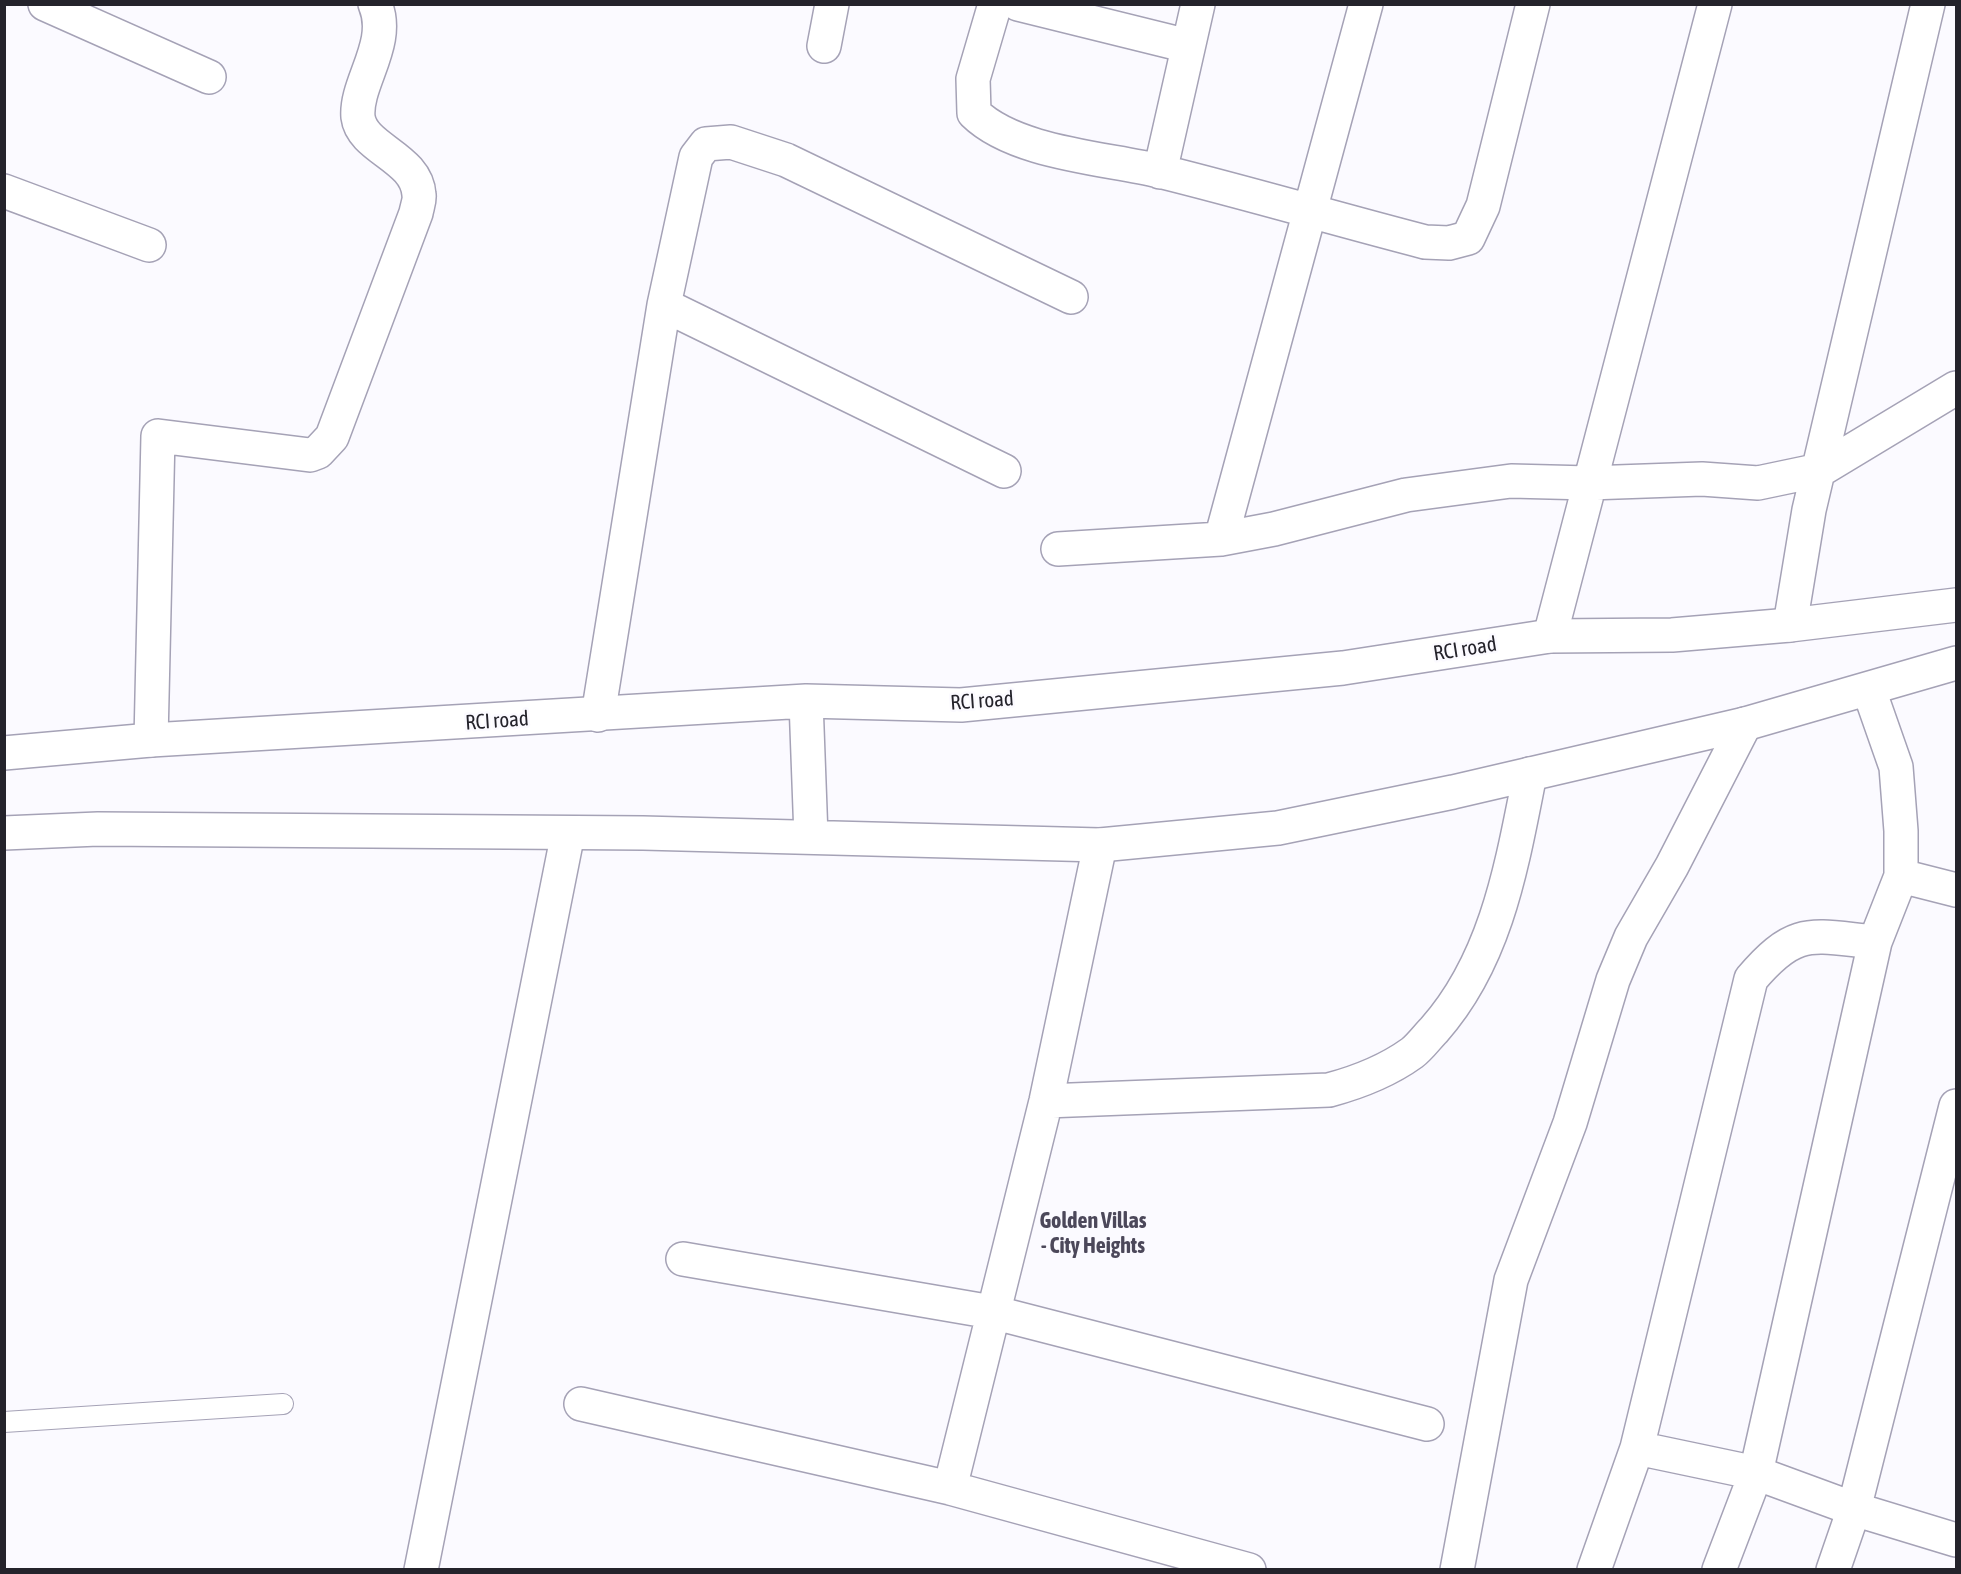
<!DOCTYPE html>
<html>
<head>
<meta charset="utf-8">
<style>
  body { margin:0 }
  #map { position:relative; width:1961px; height:1574px; overflow:hidden; background:#fbfaff; font-family:"Asap Condensed",sans-serif }
  canvas { display:block }
  .frame { position:absolute; inset:0; border:6px solid #24232b; pointer-events:none }
</style>
</head>
<body>
<div id="map">
<canvas width="1961" height="1574"></canvas>
<div class="frame"></div>
</div>
<script>
const ctx = document.querySelector('canvas').getContext('2d');
ctx.lineJoin = 'round';
function strokePath(path, color, width, dash) { ctx.strokeStyle = color; ctx.lineWidth = width; ctx.lineCap = dash ? 'butt' : 'round'; ctx.setLineDash(dash || []); ctx.stroke(path); }
function label(font, color, halo, rows, align = 'center') {
  ctx.font = font + ' "Asap Condensed",sans-serif'; ctx.lineWidth = 5; ctx.setLineDash([]); ctx.textBaseline = 'middle'; ctx.strokeStyle = halo; ctx.fillStyle = color; for (const [text, x, y, turn = 0] of rows) {
    ctx.save(); ctx.translate(x, y); ctx.rotate((+turn || 0) * Math.PI / 180); ctx.textAlign = isNaN(turn) ? turn : align; if (halo) ctx.strokeText(text, 0, 0); ctx.fillText(text, 0, 0); ctx.restore();
  }
}
const lane = new Path2D(`
  M 4,1422 L 283,1404`);
const street = new Path2D(`
  M 45,4 L 209,77
  M 995,4 L 973,79 L 974,113 C 1015,153 1104,158 1159,171 C 1248,193 1336,219 1425,242 L 1449,243 L 1468,238 L 1483,206 L 1533,4
  M 1018,4 L 1188,46
  M 824,46 L 832,4
  M 1160,172 L 1198,4
  M 4,191 L 149,245
  M 664,305 L 1004,471
  M 1221,539 L 1366,4
  M 1058,549 L 1221,539 L 1274,529 L 1406,495 L 1511,481 L 1589,483 L 1702,479 L 1758,483 L 1820,470 L 1956,388
  M 1790,625 L 1809,510 L 1928,4
  M 1550,636 L 1715,4
  M 598,715 L 664,305 L 696,157 L 706,144 L 731,142 L 786,160 L 1071,297
  M 151,740 L 158,436 L 310,455 L 318,452 L 332,437 L 416,213 C 417,207 420,200 419,195 C 417,157 362,149 358,117 C 355,83 392,43 375,4
  M 1901,876 L 1956,890
  M 1046,1101 L 1329,1090 C 1359,1082 1387,1071 1412,1053 C 1420,1047 1427,1037 1434,1030 C 1497,959 1512,864 1530,774
  M 683,1259 L 992,1312 L 1427,1424
  M 581,1404 L 950,1488 L 1249,1570
  M 1637,1448 L 1756,1473 L 1854,1509 L 1956,1540
  M 950,1488 L 1046,1101 L 1100,845
  M 421,1570 L 568,833
  M 1457,1570 L 1511,1280 L 1570,1123 L 1613,980 L 1631,937 L 1672,866 L 1745,724
  M 1594,1570 L 1637,1448 L 1751,979 C 1796,926 1811,936 1875,942
  M 1719,1570 L 1756,1473 L 1875,942 L 1901,876 L 1901,831 L 1896,767 L 1869,690
  M 1833,1570 L 1854,1509 L 1956,1106`);
const secondary = new Path2D(`
  M 806,701 L 811,837
  M 4,753 L 151,740 L 806,701 L 961,705 L 1343,668 L 1550,636 L 1672,635 L 1790,625 L 1956,605
  M 4,833 L 98,829 L 643,833 L 1100,845 L 1278,828 L 1453,792 L 1745,724 L 1956,663`);
strokePath(lane, '#a5a2b6', 22);
strokePath(street, '#a5a2b6', 36);
strokePath(secondary, '#a5a2b6', 36);
strokePath(lane, '#fff', 20);
strokePath(street, '#fff', 33);
strokePath(secondary, '#fff', 33);
label('21px', '#24232b', '#fbfaff', [
  ["RCI road",1465,649,-9],
  ["RCI road",982,701,-4],
  ["RCI road",497,721,-4]
]);
label('bold 22px', '#4c485a', '#fbfaff', [
  ["Golden Villas",1093,1221],
  ["- City Heights",1093,1246]
]);
</script>
</body>
</html>
